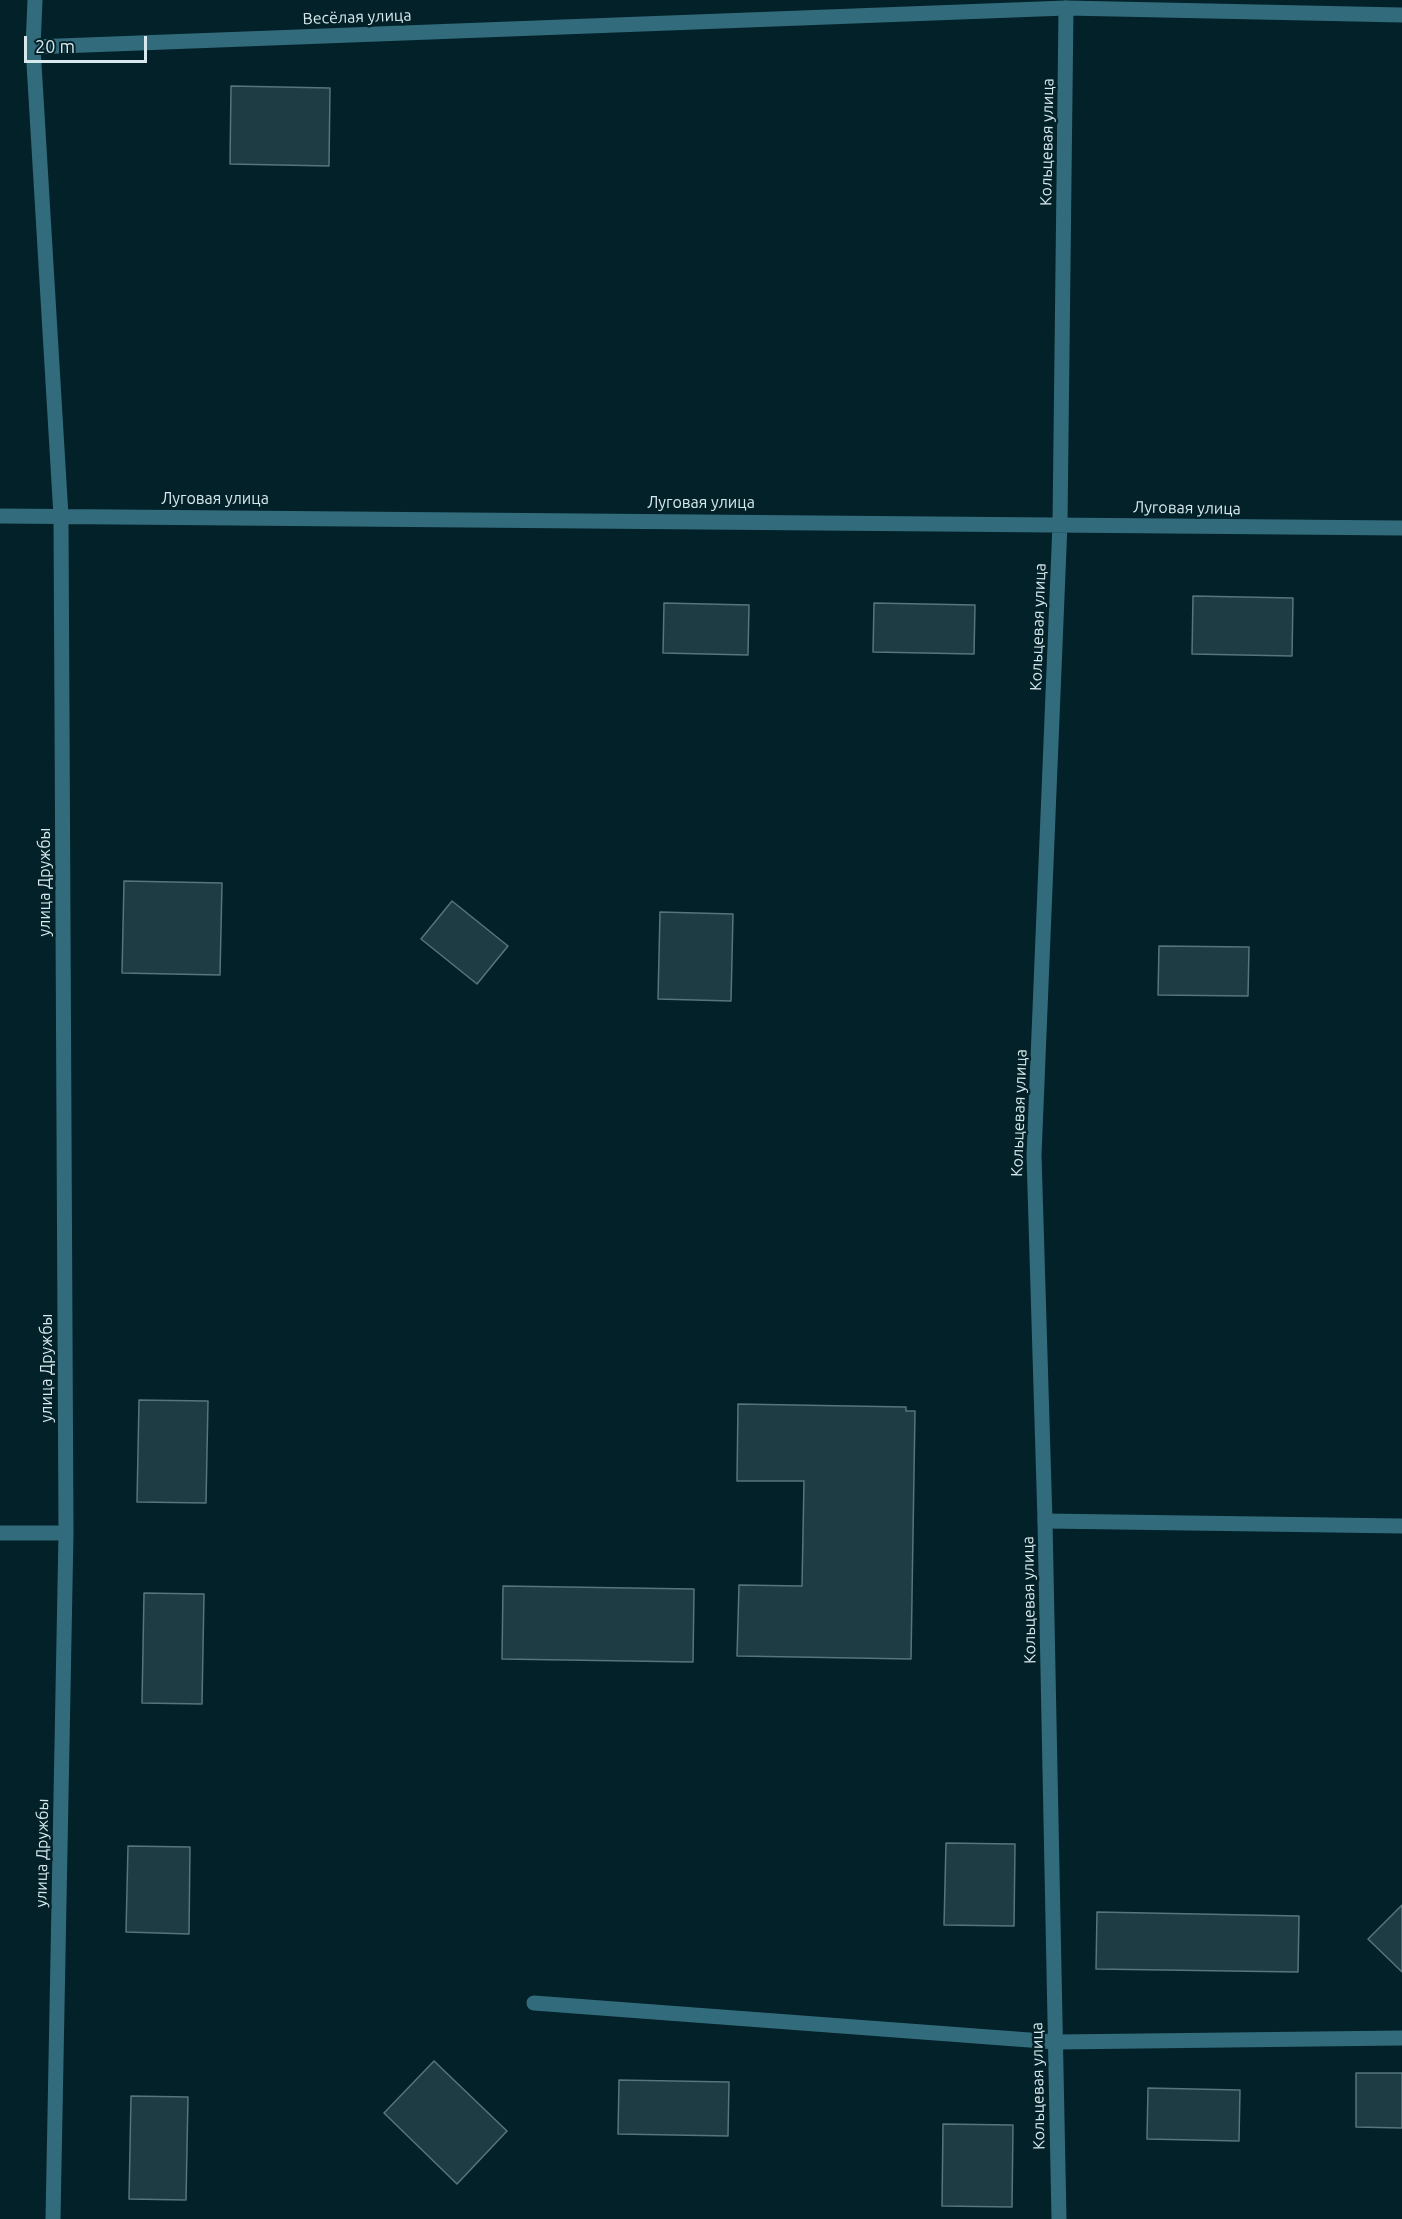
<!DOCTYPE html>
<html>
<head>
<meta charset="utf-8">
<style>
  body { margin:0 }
  #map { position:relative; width:1402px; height:2219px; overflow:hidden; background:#032128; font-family:Ubuntu,sans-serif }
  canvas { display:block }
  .scale { position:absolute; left:24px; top:36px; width:123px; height:27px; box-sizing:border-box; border:3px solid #d8e9ee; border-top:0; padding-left:8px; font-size:18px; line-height:21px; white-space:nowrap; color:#d8e9ee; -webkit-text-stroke:4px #032128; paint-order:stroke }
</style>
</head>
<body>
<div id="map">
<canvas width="1402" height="2219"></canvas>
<div class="scale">20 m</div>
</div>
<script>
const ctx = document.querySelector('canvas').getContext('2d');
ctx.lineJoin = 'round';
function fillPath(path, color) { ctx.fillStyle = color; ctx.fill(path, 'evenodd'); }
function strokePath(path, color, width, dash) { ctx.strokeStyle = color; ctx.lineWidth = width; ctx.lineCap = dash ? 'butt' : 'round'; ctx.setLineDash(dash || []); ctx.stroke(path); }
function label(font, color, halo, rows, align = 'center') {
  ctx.font = font + ' Ubuntu,sans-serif'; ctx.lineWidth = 5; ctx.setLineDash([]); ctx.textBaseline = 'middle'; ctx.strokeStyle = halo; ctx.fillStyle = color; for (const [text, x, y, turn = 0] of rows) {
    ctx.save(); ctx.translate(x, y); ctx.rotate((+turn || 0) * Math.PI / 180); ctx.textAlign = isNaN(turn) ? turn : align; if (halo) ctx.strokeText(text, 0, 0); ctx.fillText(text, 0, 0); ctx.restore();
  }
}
const building = new Path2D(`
  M 231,86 L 330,88 L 329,166 L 230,164 Z
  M 1193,596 L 1293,598 L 1292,656 L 1192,654 Z
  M 664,603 L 749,605 L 748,655 L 663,653 Z
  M 874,603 L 975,605 L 974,654 L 873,652 Z
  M 124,881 L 222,883 L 220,975 L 122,973 Z
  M 452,901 L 508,946 L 477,984 L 421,939 Z
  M 660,912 L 733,914 L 731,1001 L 658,999 Z
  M 1159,946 L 1249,947 L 1248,996 L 1158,995 Z
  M 139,1400 L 208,1401 L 206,1503 L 137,1502 Z
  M 738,1404 L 906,1407 L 906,1411 L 915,1411 L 911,1659 L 737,1656 L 739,1585 L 802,1586 L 804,1481 L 737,1481 Z
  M 503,1586 L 694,1589 L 693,1662 L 502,1659 Z
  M 144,1593 L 204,1594 L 202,1704 L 142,1703 Z
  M 946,1843 L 1015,1844 L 1014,1926 L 944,1925 Z
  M 128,1846 L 190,1847 L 189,1934 L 126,1932 Z
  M 1402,1905 L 1402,1972 L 1368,1939 Z
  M 1097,1912 L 1299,1916 L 1298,1972 L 1096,1969 Z
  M 434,2061 L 507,2131 L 457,2184 L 384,2113 Z
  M 1356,2073 L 1402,2073 L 1402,2128 L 1356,2127 Z
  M 619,2080 L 729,2082 L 728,2136 L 618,2134 Z
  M 1148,2088 L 1240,2090 L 1239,2141 L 1147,2139 Z
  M 131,2096 L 188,2097 L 186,2200 L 129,2199 Z
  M 943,2124 L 1013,2125 L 1012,2207 L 942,2206 Z`);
fillPath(building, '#1e3c44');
strokePath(building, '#56757e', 1.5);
strokePath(new Path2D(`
  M 35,0 L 33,47 L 61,516
  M 33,47 L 1066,8 L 1402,15
  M 1045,1521 L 1402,1526
  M 534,2003 L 1056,2042 L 1402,2038`), '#326b7b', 15);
strokePath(new Path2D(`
  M 0,516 L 1402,528
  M 0,1533 L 66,1533
  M 53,2219 L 66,1533 L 61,516
  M 1059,2219 L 1045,1521 L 1034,1155 L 1060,524 L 1066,8`), '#326b7b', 15);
label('16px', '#d8e9ee', '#032128', [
  ["Весёлая улица",357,17,-2],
  ["Кольцевая улица",1047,142,-89],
  ["Луговая улица",215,499],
  ["Луговая улица",701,503],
  ["Луговая улица",1187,508,1],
  ["Кольцевая улица",1038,627,-88],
  ["улица Дружбы",45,882,-90],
  ["Кольцевая улица",1019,1113,-88],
  ["улица Дружбы",47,1368,-90],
  ["Кольцевая улица",1029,1600,-91],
  ["улица Дружбы",42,1853,-89],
  ["Кольцевая улица",1038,2086,-91]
]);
</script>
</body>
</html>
